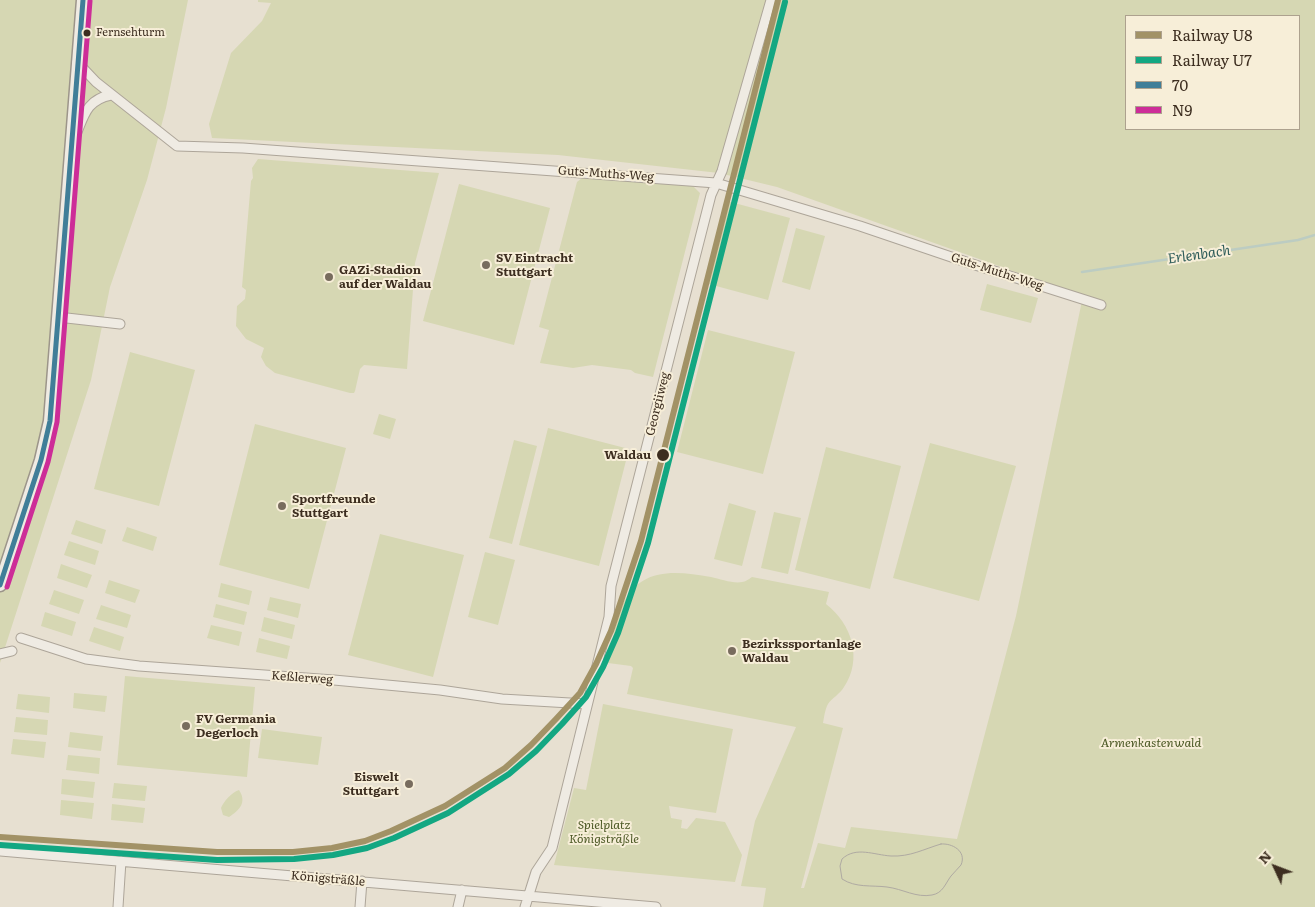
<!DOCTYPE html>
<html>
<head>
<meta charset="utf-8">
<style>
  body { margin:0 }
  #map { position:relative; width:1315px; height:907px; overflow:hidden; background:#e7e0d1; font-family:Literata,serif }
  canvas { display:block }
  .legend { position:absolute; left:1125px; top:15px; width:175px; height:115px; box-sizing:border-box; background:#f7eed8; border:1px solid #ada18e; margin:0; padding:6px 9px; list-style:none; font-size:15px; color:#3d2e20 }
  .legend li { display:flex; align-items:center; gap:10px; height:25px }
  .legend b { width:25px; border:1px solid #ada18e }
  .north { position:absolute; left:1250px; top:842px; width:50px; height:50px; -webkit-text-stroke:4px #f7eed8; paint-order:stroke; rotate:313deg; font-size:14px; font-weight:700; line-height:20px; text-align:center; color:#3d2e20 }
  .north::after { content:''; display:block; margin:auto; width:18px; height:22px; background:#3d2e20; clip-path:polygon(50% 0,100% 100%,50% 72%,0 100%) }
</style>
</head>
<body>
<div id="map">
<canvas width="1315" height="907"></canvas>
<ul class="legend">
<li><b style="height:6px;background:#a29266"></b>Railway U8</li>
<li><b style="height:6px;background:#13a782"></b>Railway U7</li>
<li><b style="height:6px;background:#407e98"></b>70</li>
<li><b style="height:6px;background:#cd2d98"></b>N9</li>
</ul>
<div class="north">N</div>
</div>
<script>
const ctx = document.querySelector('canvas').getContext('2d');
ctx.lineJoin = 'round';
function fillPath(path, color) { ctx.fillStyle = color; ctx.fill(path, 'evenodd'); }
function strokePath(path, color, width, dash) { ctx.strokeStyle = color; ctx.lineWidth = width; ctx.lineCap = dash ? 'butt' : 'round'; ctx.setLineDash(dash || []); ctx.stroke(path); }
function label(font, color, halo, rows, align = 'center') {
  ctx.font = font + ' Literata,serif'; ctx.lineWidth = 4; ctx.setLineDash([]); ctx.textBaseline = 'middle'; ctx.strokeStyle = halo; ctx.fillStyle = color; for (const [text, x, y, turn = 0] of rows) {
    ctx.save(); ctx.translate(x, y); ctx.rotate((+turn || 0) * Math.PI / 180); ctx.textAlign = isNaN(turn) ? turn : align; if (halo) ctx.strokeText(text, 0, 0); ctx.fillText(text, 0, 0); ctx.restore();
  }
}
fillPath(new Path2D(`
  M 0,0 L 188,0 L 166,108 L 147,180 L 110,287 L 91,380 L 0,663 Z
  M 258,0 L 1315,0 L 1315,907 L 763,907 L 766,888 L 741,886 L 755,821 L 796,727 L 627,694 L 633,668 L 631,666 L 608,663 C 612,646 614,627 620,610 C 637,567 673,570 711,577 C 720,579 734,584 742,582 C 745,582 749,579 752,577 L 829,592 L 826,604 C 852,624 863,659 844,687 C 840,694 832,698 828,704 C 825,709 824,718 823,723 L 843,728 L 801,888 L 804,888 L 818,843 L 845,848 L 851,827 L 957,839 L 1016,616 L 1083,296 L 777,187 L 719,173 L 558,155 L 212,138 L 209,124 L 231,53 L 262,21 L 271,3 L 258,2 ZM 1126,16 L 1299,16 L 1299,129 L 1126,129 Z
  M 258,159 L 439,173 L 415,263 L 407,369 L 364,365 L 360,369 L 355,391 L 354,393 L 350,393 L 275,373 L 266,366 L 261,357 L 264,348 L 246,339 L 236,326 L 237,306 L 245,299 L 246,290 L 242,287 L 251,181 L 253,178 L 252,168 Z
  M 582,178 L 693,186 L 700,193 L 653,377 L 635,373 L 631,370 L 592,365 L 573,368 L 540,363 L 549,330 L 539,327 L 577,182 Z
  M 459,184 L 550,208 L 514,345 L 423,321 Z
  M 727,201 L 790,218 L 768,300 L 705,283 Z
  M 796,228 L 825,236 L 810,290 L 782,282 Z
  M 987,284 L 1038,298 L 1031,323 L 980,310 Z
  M 708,330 L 795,352 L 763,474 L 677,452 Z
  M 130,352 L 195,370 L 159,506 L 94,489 Z
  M 379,414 L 396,419 L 390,439 L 373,434 Z
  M 255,424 L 346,448 L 309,589 L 219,565 Z
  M 548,428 L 629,449 L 599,566 L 519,545 Z
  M 514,440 L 537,446 L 512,544 L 489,538 Z
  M 930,443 L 1016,466 L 979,601 L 893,578 Z
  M 826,447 L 901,466 L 870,589 L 795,570 Z
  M 729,503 L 756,511 L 742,566 L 714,559 Z
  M 774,512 L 801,518 L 788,574 L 761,568 Z
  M 76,520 L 106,530 L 102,544 L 71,534 Z
  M 127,527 L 157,537 L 153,551 L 122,541 Z
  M 380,534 L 464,555 L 433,677 L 348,655 Z
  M 69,541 L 99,551 L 95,565 L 64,555 Z
  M 485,552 L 515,560 L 498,625 L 468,617 Z
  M 61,564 L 92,575 L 87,588 L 57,578 Z
  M 109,580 L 140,590 L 135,603 L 105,593 Z
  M 221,583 L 252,591 L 249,605 L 218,597 Z
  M 54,590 L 84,600 L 79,614 L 49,604 Z
  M 270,597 L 301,604 L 298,618 L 267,610 Z
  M 216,604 L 247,612 L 244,625 L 213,617 Z
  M 101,605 L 131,615 L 127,628 L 96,619 Z
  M 45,612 L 76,622 L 72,636 L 41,626 Z
  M 264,617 L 295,625 L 292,639 L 261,631 Z
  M 211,625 L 242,632 L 239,646 L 207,638 Z
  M 94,627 L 124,637 L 120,651 L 89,641 Z
  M 259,638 L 290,646 L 287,659 L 256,652 Z
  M 125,676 L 255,687 L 247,777 L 117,765 Z
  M 74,693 L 107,696 L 105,712 L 73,708 Z
  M 18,694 L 50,697 L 49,713 L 16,709 Z
  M 603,704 L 733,729 L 716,813 L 669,806 L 671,818 L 682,820 L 681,828 L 687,829 L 696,818 L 725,822 L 742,855 L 735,882 L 554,865 L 574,788 L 586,790 Z
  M 16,717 L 48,720 L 47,735 L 14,732 Z
  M 262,729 L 322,737 L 318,765 L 258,758 Z
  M 70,732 L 103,736 L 101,751 L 68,747 Z
  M 13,739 L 46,742 L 44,758 L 11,754 Z
  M 68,755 L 100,758 L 99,774 L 66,770 Z
  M 62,779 L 95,782 L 93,798 L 61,794 Z
  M 114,783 L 147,786 L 145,801 L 112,798 Z
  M 239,790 C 247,802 240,810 229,817 L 223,815 L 221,808 C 224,801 231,793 239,790 Z
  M 61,800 L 94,803 L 92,819 L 60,815 Z
  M 112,804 L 145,808 L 143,823 L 111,820 Z`), '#d6d7b3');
strokePath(new Path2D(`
  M 1082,272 L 1298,240 L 1315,235`), '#bcccc2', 2.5);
const minor = new Path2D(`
  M 77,62 L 96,82 L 177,146 L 243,148 L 716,183 L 860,226 L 969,263 L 1101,305
  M 75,137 C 84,116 86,100 111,95
  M 58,317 L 120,324
  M 21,638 L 86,659 L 139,666 L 334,680 L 440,690 L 502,699 L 587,704
  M 0,654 L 12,651
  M 0,851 L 656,907
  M 118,907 L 121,861
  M 360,907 L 362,881
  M 458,907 L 462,890
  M 525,907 L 536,872 L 552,848 L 554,840 L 609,617 L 611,586 L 711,195 L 722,171 L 771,0`);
const secondary = new Path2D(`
  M 0,585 L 41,460 L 50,421 L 83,0`);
strokePath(minor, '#ada599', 11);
strokePath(secondary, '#9c958a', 15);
strokePath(minor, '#efebe3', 9);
strokePath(secondary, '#efebe3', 12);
strokePath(new Path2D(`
  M 941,844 C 952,843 967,851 961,865 C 958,869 954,872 951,876 C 945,884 943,893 932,895 C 916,898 903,889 887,887 C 871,885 856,888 842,879 L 840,866 L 842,859 C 856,846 874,855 891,856 C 910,857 924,849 941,844 Z`), '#afaaa2', 1);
strokePath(new Path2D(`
  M 0,585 L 41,460 L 50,421 L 83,0`), '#407e98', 5);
strokePath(new Path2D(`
  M 7,587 L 48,462 L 57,422 L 90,1`), '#cd2d98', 5);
strokePath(new Path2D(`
  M 0,837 L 217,852 L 293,852 L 332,848 L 365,841 L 391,831 L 445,806 L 505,768 L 531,745 L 556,719 L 580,693 L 596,664 L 611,631 L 641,541 L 778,0`), '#a29266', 6);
strokePath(new Path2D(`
  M 0,845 L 217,860 L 294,859 L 333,855 L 367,848 L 394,838 L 448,813 L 509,774 L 536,751 L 562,724 L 586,697 L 603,667 L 618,633 L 648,543 L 785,2`), '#13a782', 6);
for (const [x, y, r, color] of [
  [87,33,4.5,"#3d2e20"],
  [486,265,5,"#786c5e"],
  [329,277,5,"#786c5e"],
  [663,455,7,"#3d2e20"],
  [282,506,5,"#786c5e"],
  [732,651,5,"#786c5e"],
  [186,726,5,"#786c5e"],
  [409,784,5,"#786c5e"]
]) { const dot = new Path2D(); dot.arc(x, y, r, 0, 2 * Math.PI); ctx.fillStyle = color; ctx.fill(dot); strokePath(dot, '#f7eed8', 2); }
label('11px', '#3d2e20', '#f7eed8', [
  ["Fernsehturm",96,33]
], 'left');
label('12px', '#3d2e20', '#f7eed8', [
  ["Guts-Muths-Weg",606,174,4],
  ["Guts-Muths-Weg",997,272,18],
  ["Georgiiweg",658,404,-76],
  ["Keßlerweg",302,678,4],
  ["Königsträßle",328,879,5]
]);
label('bold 12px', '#3d2e20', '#f7eed8', [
  ["SV Eintracht",496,258],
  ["Stuttgart",496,272],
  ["GAZi-Stadion",339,270],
  ["auf der Waldau",339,284],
  ["Sportfreunde",292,499],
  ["Stuttgart",292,513],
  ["Bezirkssportanlage",742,644],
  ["Waldau",742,658],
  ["FV Germania",196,719],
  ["Degerloch",196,733],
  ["Eiswelt",399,777,"right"],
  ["Stuttgart",399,791,"right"]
], 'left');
label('bold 12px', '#3d2e20', '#f7eed8', [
  ["Waldau",651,455]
], 'right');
label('italic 12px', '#4d5a26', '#f7eed8', [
  ["Armenkastenwald",1151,743],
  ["Spielplatz",604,825],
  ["Königsträßle",604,839]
]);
label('italic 14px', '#2f5d5a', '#f7eed8', [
  ["Erlenbach",1199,255,-8]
]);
</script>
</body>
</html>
